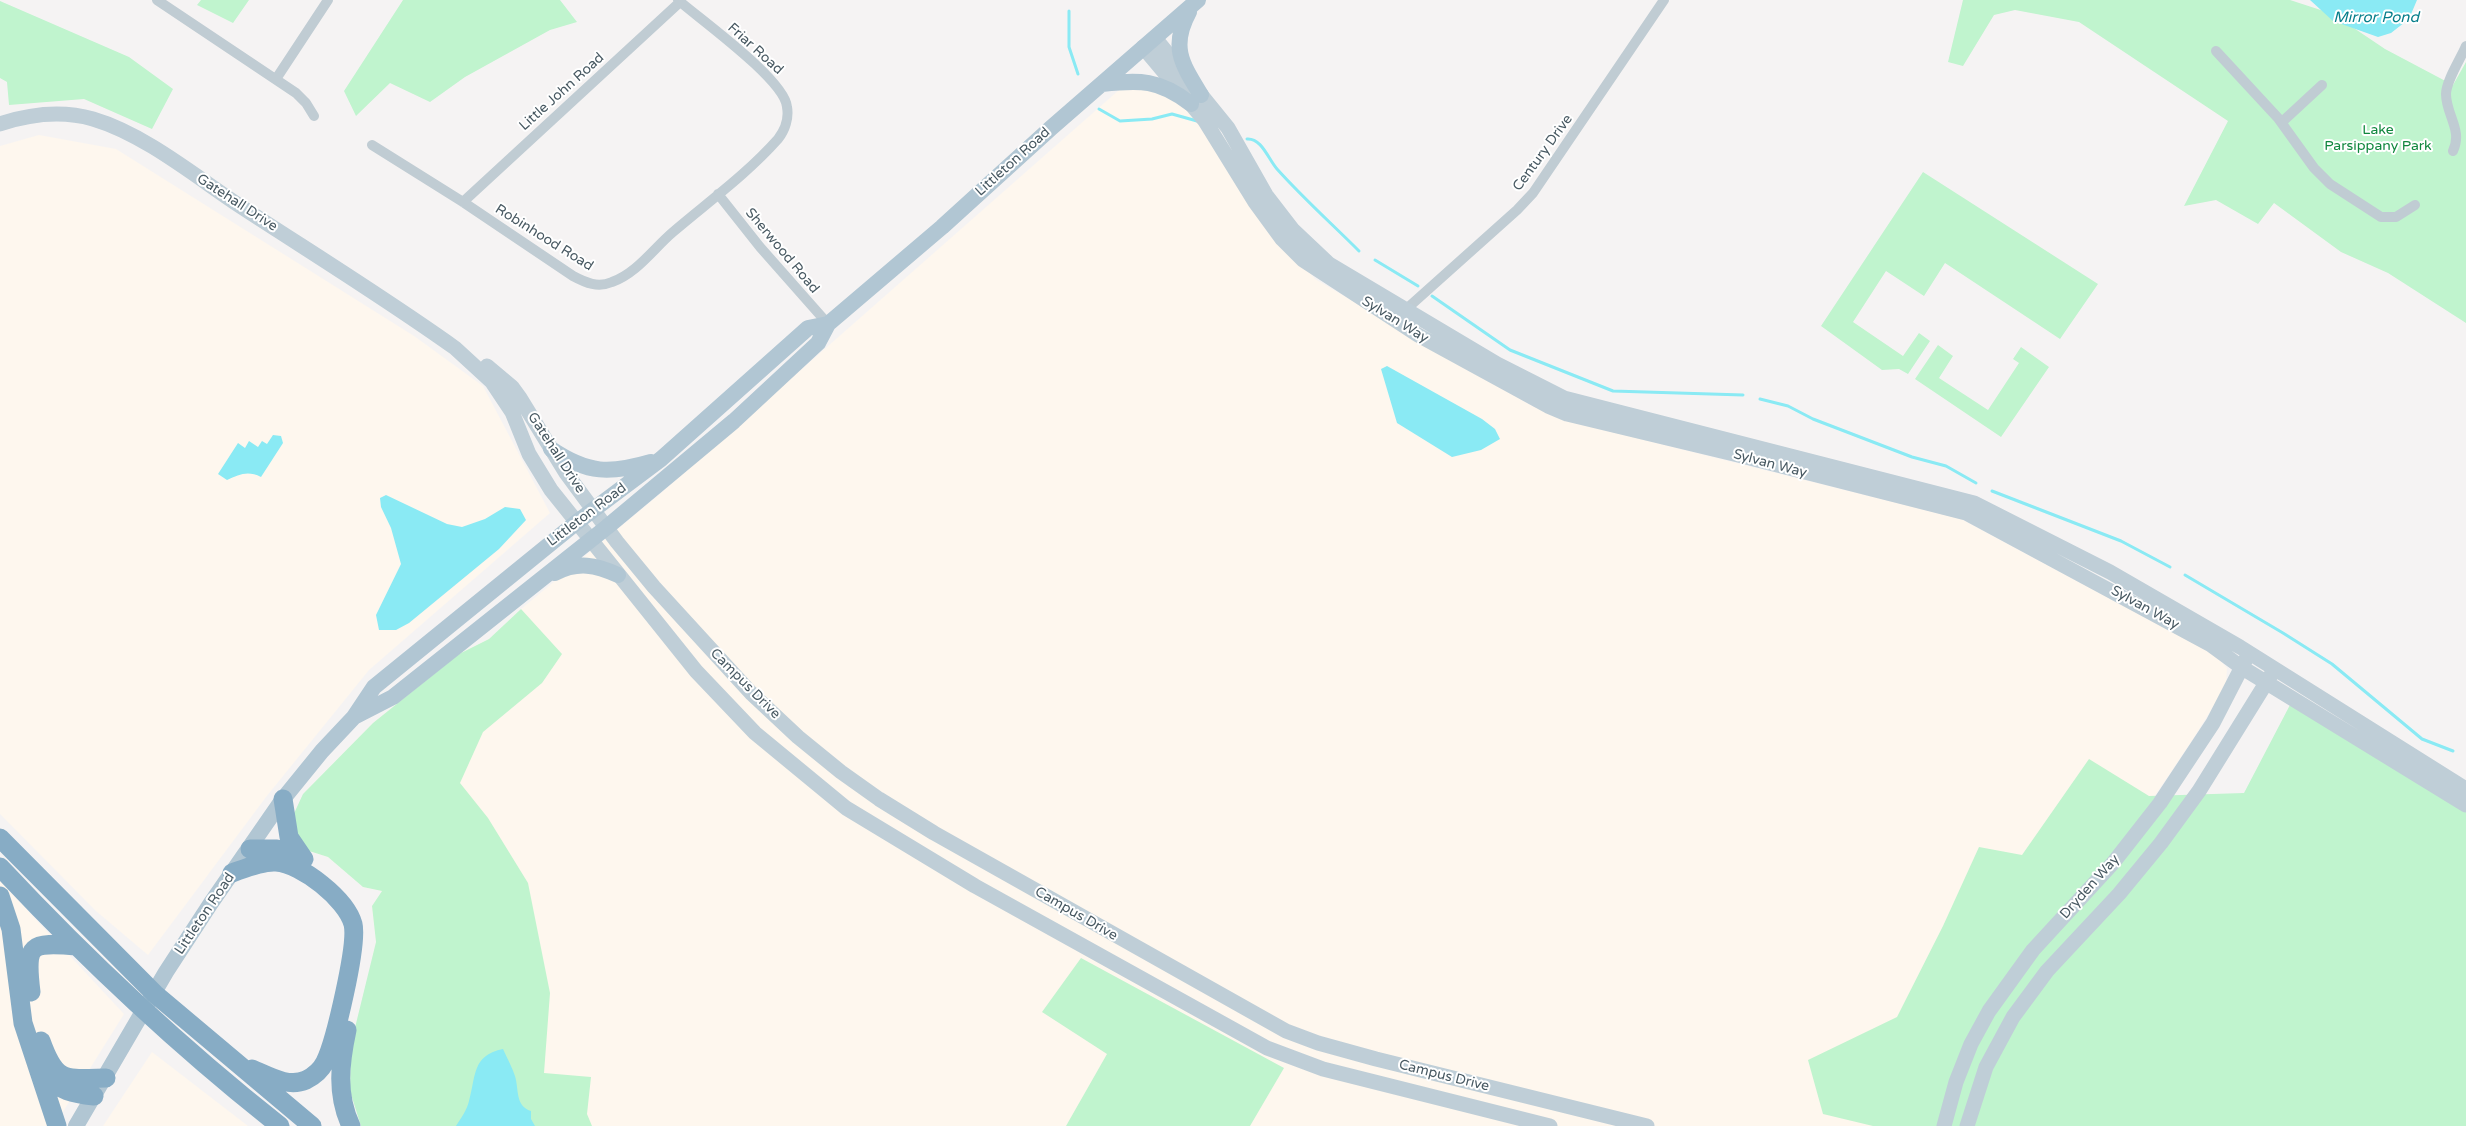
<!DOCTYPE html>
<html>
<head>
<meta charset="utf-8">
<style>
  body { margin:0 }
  canvas { display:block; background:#f5f3f3 }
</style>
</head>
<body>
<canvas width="2466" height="1126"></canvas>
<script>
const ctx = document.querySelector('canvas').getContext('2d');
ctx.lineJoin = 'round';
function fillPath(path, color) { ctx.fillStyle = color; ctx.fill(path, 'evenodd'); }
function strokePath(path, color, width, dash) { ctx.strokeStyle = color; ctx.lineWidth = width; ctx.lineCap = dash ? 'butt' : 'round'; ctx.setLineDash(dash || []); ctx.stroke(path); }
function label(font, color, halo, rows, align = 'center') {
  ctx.font = font + ' "Varela Round",sans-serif'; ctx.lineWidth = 4; ctx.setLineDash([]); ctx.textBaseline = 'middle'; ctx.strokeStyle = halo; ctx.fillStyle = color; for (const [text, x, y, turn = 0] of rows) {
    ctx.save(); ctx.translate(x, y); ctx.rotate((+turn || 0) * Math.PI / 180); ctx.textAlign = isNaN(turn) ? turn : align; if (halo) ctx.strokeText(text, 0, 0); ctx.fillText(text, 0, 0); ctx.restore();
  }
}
fillPath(new Path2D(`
  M 1147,84 L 1182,102 L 1210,136 L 1260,219 L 1315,279 L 1532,406 L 1572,422 L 1961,519 L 2215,655 L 2227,668 L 2226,686 L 2193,739 L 1933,1126 L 361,1126 L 367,981 L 376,942 L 372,906 L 382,891 L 363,887 L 328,857 L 306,850 L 303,794 L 373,723 L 459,654 L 489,639 L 521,609 L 660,494 L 1119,90 Z
  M 39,135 L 116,149 L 414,336 L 483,386 L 550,513 L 369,670 L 266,797 L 148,955 L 96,911 L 0,814 L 0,146 Z
  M 0,881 L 124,1014 L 54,1126 L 0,1126 Z
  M 152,1052 L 248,1126 L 103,1126 Z`), '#fef7ee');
fillPath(new Path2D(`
  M 201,0 L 249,0 L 233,23 L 197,5 Z
  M 403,0 L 560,0 L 577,22 L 550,30 L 465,77 L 430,102 L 390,83 L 356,116 L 344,91 Z
  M 1963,0 L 2290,0 L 2333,14 L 2385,49 L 2453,85 L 2466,62 L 2466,323 L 2388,273 L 2341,252 L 2274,203 L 2258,224 L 2216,200 L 2184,206 L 2228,121 L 2079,22 L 2015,10 L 1994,15 L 1963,66 L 1948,62 Z
  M 0,1 L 129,57 L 173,89 L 152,129 L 84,99 L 9,105 L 7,82 L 0,78 Z
  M 1923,172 L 2098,284 L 2060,339 L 1945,263 L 1924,296 L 1886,271 L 1853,322 L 1903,356 L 1919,333 L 1930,341 L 1908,374 L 1899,369 L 1882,370 L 1821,326 Z
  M 1938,345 L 1953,356 L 1939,378 L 1988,410 L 2019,363 L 2013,359 L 2021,347 L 2049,367 L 2001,437 L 1915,379 Z
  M 521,609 L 562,654 L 542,683 L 483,732 L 460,783 L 488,818 L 528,883 L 550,993 L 544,1073 L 591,1077 L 587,1114 L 592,1126 L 361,1126 L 350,1091 L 351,1044 L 376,942 L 372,906 L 382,891 L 363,887 L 328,857 L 306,850 L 291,820 L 303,794 L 373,723 L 459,654 L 489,639 Z
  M 2291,703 L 2466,812 L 2466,1126 L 1873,1126 L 1823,1114 L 1808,1060 L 1897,1017 L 1943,926 L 1979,847 L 2022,855 L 2089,759 L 2149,796 L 2244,793 Z
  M 1081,958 L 1284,1068 L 1250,1126 L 1066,1126 L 1107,1054 L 1042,1012 Z`), '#c0f4ce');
fillPath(new Path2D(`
  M 2310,0 L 2417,0 L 2409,19 L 2391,33 L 2378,37 L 2333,21 Z
  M 1387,366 L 1482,419 L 1495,429 L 1500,439 L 1481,450 L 1452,457 L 1397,423 L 1381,369 Z
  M 273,435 L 281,436 L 283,443 L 261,477 C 247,470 239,475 227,480 L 218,474 L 238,443 L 245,448 L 249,441 L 258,447 L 262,441 L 267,444 Z
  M 386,495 L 447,524 L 462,527 L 485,519 L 505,507 L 520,509 L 526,520 L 499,549 L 409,623 L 396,630 L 379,630 L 376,615 L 401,564 L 391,528 L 381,507 L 380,498 Z
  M 503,1049 C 507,1058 512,1067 515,1076 C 519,1089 515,1106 531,1111 L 531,1119 L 535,1126 L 456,1126 C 461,1118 467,1110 469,1101 C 476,1076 472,1055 503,1049 Z`), '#8aeaf4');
strokePath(new Path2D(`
  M 1069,11 L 1069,47 L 1078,74
  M 1099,109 L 1120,121 L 1152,119 L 1172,114 L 1197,121
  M 1247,139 C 1262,138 1268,159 1277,169 C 1303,198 1332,224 1359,251
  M 1375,260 L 1418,286
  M 1432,296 L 1510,350 L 1613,391 L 1743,395
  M 1760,399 L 1788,406 L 1813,419 L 1912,457 L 1946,466 L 1976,483
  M 1992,491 L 2121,541 L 2170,567
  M 2185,575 L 2283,633 L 2332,664 L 2422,739 L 2453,751`), '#8aeaf4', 3);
strokePath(new Path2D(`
  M 157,0 L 296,93 L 306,103 L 314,116
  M 2216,51 L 2278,118 L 2314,168 L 2330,184 L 2381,217 L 2396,217 L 2415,205
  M 276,79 L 328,0
  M 2282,122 L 2322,85
  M 372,145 L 463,202 L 573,276 C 586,283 598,288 612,282 C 637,273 653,249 673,232 C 708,202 747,174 778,139 C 785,130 789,118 787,107 C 785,80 701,20 678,0
  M 2453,151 C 2463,130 2446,115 2446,94 C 2446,81 2461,58 2466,46
  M 718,194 L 760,247 L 828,324
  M 463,202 L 680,2
  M 1403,312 L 1517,210 L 1533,193 L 1664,0`), '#c0ccd3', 10);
strokePath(new Path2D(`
  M 1155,38 L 1228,128 L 1266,195 L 1293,230 L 1329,264 L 1497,364 L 1564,398 L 1974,503 L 2110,572 L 2240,647 L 2466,789
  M 1143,47 L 1205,121 L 1255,202 L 1282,239 L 1303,260 L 1418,335 L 1548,406 L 1567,414 L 1738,455 L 1966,513 L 2211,645 L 2241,667 L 2466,805
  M 0,124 C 30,114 61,110 93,119 C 144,134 195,176 240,206 C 312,253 385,298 455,348 L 492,382 L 512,412 L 529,454 L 551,490 L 696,671 L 755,733 L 846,808 L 975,886 L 1267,1048 L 1323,1069 L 1550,1126
  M 487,366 L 512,387 L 520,398 L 566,473 L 617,542 L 654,587 L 751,693 L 798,737 L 841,772 L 879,799 L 934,833 L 1286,1031 L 1318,1043 L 1376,1059 L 1647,1126
  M 1944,1126 L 1956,1082 L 1971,1044 L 1989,1011 L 2033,950 L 2113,863 L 2160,803 L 2213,723 L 2246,659
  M 1967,1126 L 1986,1067 L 2013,1017 L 2047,971 L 2119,894 L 2161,843 L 2199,791 L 2271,675`), '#bfced7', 15);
strokePath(new Path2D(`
  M 1189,12 C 1170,47 1182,64 1201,95
  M 1102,84 C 1140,80 1159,79 1191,104
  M 551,449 C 588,474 610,474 651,462
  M 555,573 C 578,561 596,565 618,575
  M 356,716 L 393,697 L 607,527 L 734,421 L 818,343 L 828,324 L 942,227 L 1051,128 L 1198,0
  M 76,1126 L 166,972 L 211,903 L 283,799 L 322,751 L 354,717 L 374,687 L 577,522 L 661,459 L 808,328 L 828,324`), '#b1c6d3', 16);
strokePath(new Path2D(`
  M 283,799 L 289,837 L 304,859
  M 0,838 L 155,994 L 312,1126
  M 250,849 L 277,849 L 295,855
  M 0,867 C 87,960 180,1047 280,1126
  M 232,873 C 246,868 262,861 276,862 C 302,864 346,899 353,924 C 358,944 335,1042 325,1062 C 321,1070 314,1076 306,1080 C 288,1088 269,1076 252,1069
  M 0,896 L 11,929 L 23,1023 L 57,1126
  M 31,992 C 25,943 30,942 77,946
  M 347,1030 C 340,1063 336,1094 351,1126
  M 41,1041 C 56,1083 64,1079 106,1078
  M 45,1075 C 58,1091 75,1094 94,1096`), '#87acc5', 19);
label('14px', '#485962', '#fff', [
  ["Friar Road",755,49,42],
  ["Little John Road",562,92,-42],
  ["Century Drive",1543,153,-54],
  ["Littleton Road",1013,162,-42],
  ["Gatehall Drive",237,203,33],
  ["Robinhood Road",544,238,32],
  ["Sherwood Road",782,251,50],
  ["Sylvan Way",1395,320,32],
  ["Gatehall Drive",556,453,57],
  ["Sylvan Way",1770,464,15],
  ["Littleton Road",587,515,-37],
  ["Sylvan Way",2145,608,29],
  ["Campus Drive",745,684,45],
  ["Dryden Way",2090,887,-48],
  ["Littleton Road",205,914,-56],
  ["Campus Drive",1076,914,30],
  ["Campus Drive",1444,1076,14]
]);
label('14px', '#10873e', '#fff', [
  ["Lake",2378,130],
  ["Parsippany Park",2378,146]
]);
label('italic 15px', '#057e8a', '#fff', [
  ["Mirror Pond",2376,18]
]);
</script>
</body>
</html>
